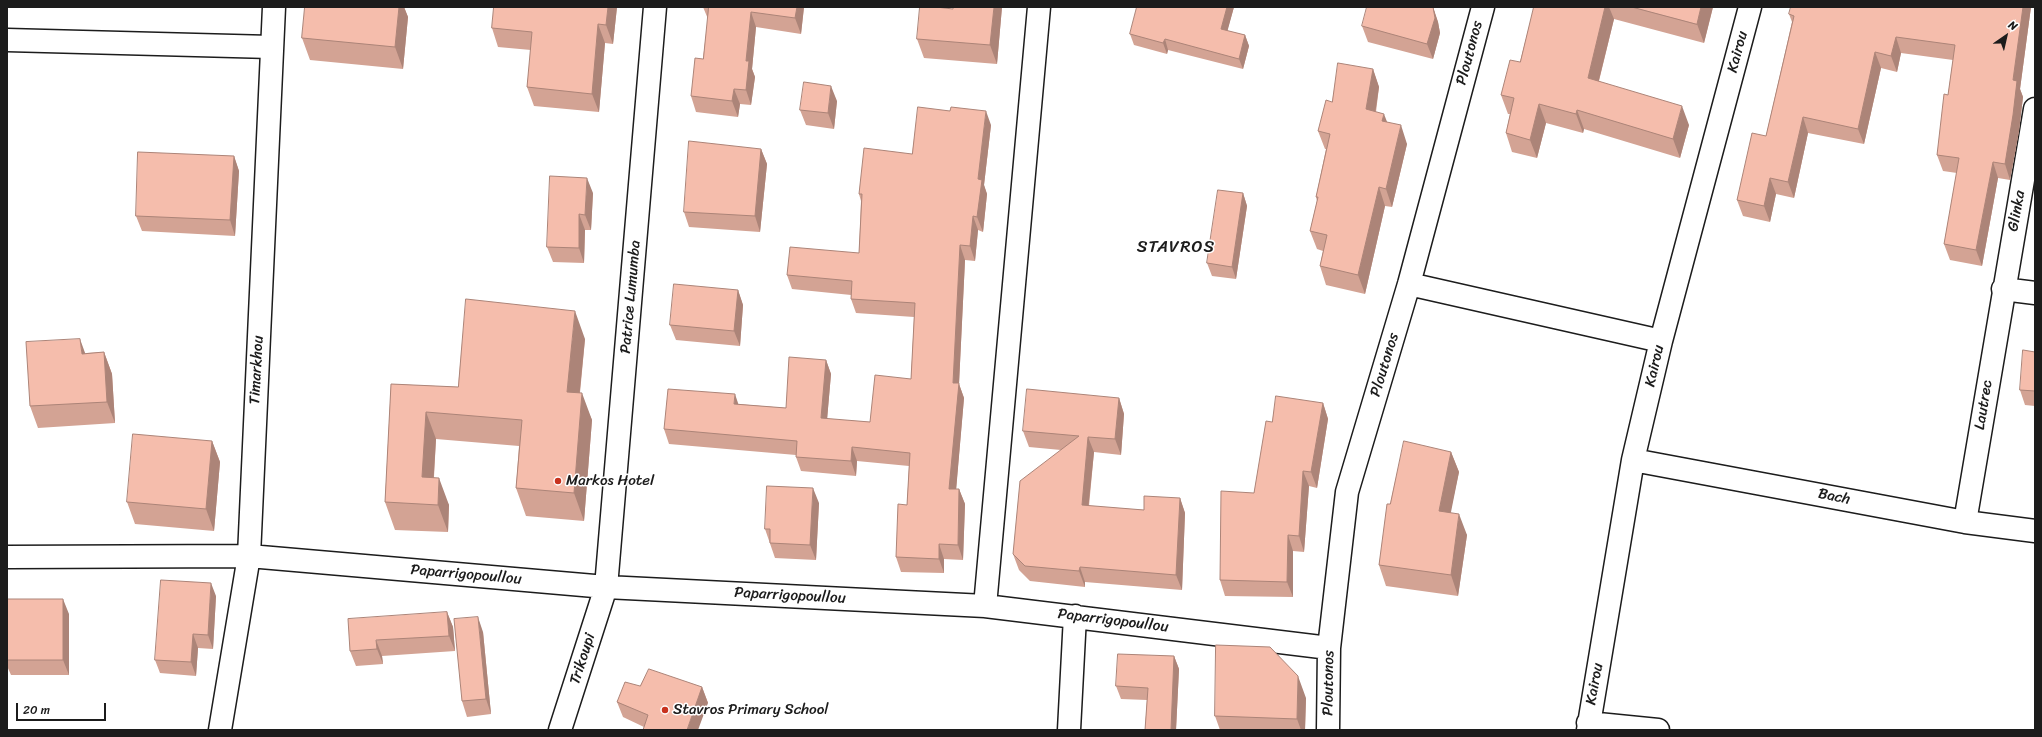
<!DOCTYPE html>
<html>
<head>
<meta charset="utf-8">
<style>
  body { margin:0 }
  #map { position:relative; width:2042px; height:737px; overflow:hidden; background:#fff; font-family:Sriracha,sans-serif }
  canvas { display:block }
  .frame { position:absolute; inset:0; border:8px solid #1c1c1c; pointer-events:none }
  .north { position:absolute; left:1986px; top:16px; width:40px; height:40px; -webkit-text-stroke:3px #fff; paint-order:stroke; rotate:34deg; font-size:11px; font-weight:700; line-height:16px; text-align:center; color:#1c1c1c }
  .north::after { content:''; display:block; margin:auto; width:14px; height:18px; background:#1c1c1c; clip-path:polygon(50% 0,100% 100%,50% 72%,0 100%) }
  .scale { position:absolute; left:16px; top:703px; width:90px; height:18px; box-sizing:border-box; border:2px solid #1c1c1c; border-top:0; padding-left:5px; font-size:12px; line-height:14px; white-space:nowrap; color:#1c1c1c; -webkit-text-stroke:3px #fff; paint-order:stroke }
</style>
</head>
<body>
<div id="map">
<canvas width="2042" height="737"></canvas>
<div class="frame"></div>
<div class="north">N</div>
<div class="scale">20 m</div>
</div>
<script>
const ctx = document.querySelector('canvas').getContext('2d');
ctx.lineJoin = 'round';
function strokePath(path, color, width, dash) { ctx.strokeStyle = color; ctx.lineWidth = width; ctx.lineCap = dash ? 'butt' : 'round'; ctx.setLineDash(dash || []); ctx.stroke(path); }
function fillPath(path, color) { ctx.fillStyle = color; ctx.fill(path, 'evenodd'); }
function label(font, color, halo, rows, align = 'center') {
  ctx.font = font + ' Sriracha,sans-serif'; ctx.lineWidth = 3; ctx.setLineDash([]); ctx.textBaseline = 'middle'; ctx.strokeStyle = halo; ctx.fillStyle = color; for (const [text, x, y, turn = 0] of rows) {
    ctx.save(); ctx.translate(x, y); ctx.rotate((+turn || 0) * Math.PI / 180); ctx.textAlign = isNaN(turn) ? turn : align; if (halo) ctx.strokeText(text, 0, 0); ctx.fillText(text, 0, 0); ctx.restore();
  }
}
const minor = new Path2D(`
  M 7,40 L 271,47
  M 1409,284 L 1661,341
  M 2003,289 L 2035,293
  M 1633,460 L 1965,522 L 2035,531
  M 1965,522 L 2035,109
  M 7,557 L 249,556 L 606,587 L 985,606 L 1329,648
  M 985,606 L 1039,7
  M 1588,723 L 1658,730
  M 220,730 L 249,556 L 274,7
  M 560,730 L 606,587 L 655,7
  M 1069,730 L 1075,616
  M 1328,730 L 1329,648 L 1347,492 L 1409,284 L 1483,7
  M 1588,730 L 1633,460 L 1661,341 L 1750,7`);
strokePath(minor, '#1c1c1c', 25);
strokePath(minor, '#fff', 22);
fillPath(new Path2D(`
  M 305,7 L 404,7 L 408,17 L 403,69 L 310,60 L 302,38 Z
  M 494,7 L 617,7 L 613,44 L 605,43 L 599,112 L 534,106 L 527,87 L 531,50 L 498,47 L 492,28 Z
  M 703,7 L 804,7 L 801,34 L 756,27 L 752,69 L 755,77 L 751,105 L 740,104 L 738,117 L 696,112 L 691,96 L 703,59 L 708,19 Z
  M 1002,7 L 997,64 L 924,58 L 917,39 Z
  M 1137,7 L 1234,7 L 1227,31 L 1245,35 L 1249,46 L 1243,69 L 1168,50 L 1167,54 L 1134,45 L 1130,34 Z
  M 1433,7 L 1438,22 L 1440,33 L 1433,59 L 1368,42 L 1362,26 Z
  M 1534,7 L 1713,7 L 1704,43 L 1614,19 L 1599,81 L 1689,125 L 1680,158 L 1584,129 L 1583,133 L 1546,123 L 1537,158 L 1512,152 L 1506,133 L 1510,114 L 1508,114 L 1501,95 L 1520,62 Z
  M 2031,7 L 2020,89 L 2023,97 L 2019,131 L 2010,180 L 1998,178 L 1982,266 L 1950,260 L 1944,244 L 1957,173 L 1943,171 L 1937,155 L 1948,95 L 1953,60 L 1901,53 L 1897,72 L 1881,68 L 1864,144 L 1808,133 L 1794,198 L 1776,194 L 1770,222 L 1743,216 L 1737,200 L 1766,136 L 1792,22 L 1789,14 Z
  M 1373,69 L 1379,87 L 1376,112 L 1387,122 L 1407,144 L 1392,207 L 1385,206 L 1365,294 L 1326,285 L 1320,266 L 1323,251 L 1317,249 L 1310,231 L 1317,201 L 1316,197 L 1326,149 L 1325,149 L 1318,131 L 1332,102 Z
  M 837,101 L 834,129 L 806,125 L 800,110 Z
  M 991,125 L 984,185 L 987,194 L 983,232 L 978,230 L 975,261 L 965,260 L 959,384 L 964,398 L 956,489 L 959,489 L 965,504 L 963,560 L 944,559 L 944,573 L 901,572 L 896,557 L 907,505 L 909,466 L 857,461 L 856,476 L 801,471 L 796,457 L 796,455 L 669,444 L 664,429 L 738,404 L 786,408 L 826,360 L 831,374 L 827,419 L 870,422 L 911,379 L 914,317 L 856,313 L 851,299 L 851,295 L 792,289 L 787,275 L 859,253 L 861,201 L 859,194 L 912,154 Z
  M 761,149 L 767,164 L 760,232 L 689,227 L 684,212 Z
  M 234,156 L 239,171 L 235,236 L 142,231 L 136,216 Z
  M 593,193 L 591,230 L 585,230 L 584,263 L 553,262 L 547,247 Z
  M 1243,193 L 1247,206 L 1236,279 L 1212,276 L 1207,263 Z
  M 738,290 L 743,305 L 740,346 L 676,340 L 670,325 Z
  M 585,339 L 580,393 L 592,420 L 584,521 L 526,516 L 516,488 L 519,446 L 436,439 L 434,477 L 449,505 L 448,532 L 395,530 L 385,502 L 391,384 L 458,387 Z
  M 104,352 L 112,374 L 115,423 L 38,428 L 30,406 L 86,353 Z
  M 2035,352 L 2035,406 L 2025,405 L 2020,390 Z
  M 1119,398 L 1124,414 L 1121,455 L 1094,452 L 1089,506 L 1144,510 L 1180,498 L 1185,513 L 1182,590 L 1085,582 L 1085,587 L 1030,581 L 1019,570 L 1013,554 L 1061,450 L 1029,447 L 1023,431 Z
  M 1323,403 L 1328,419 L 1317,488 L 1309,486 L 1304,552 L 1293,551 L 1293,597 L 1225,596 L 1220,580 L 1254,493 L 1272,422 Z
  M 212,441 L 220,462 L 214,531 L 135,524 L 127,502 Z
  M 1451,452 L 1459,472 L 1450,513 L 1467,535 L 1458,596 L 1386,586 L 1379,565 L 1390,504 Z
  M 819,503 L 816,560 L 775,558 L 765,529 Z
  M 216,596 L 213,649 L 198,648 L 196,676 L 160,673 L 155,660 Z
  M 7,599 L 69,614 L 69,675 L 11,675 L 7,666 Z
  M 447,612 L 453,627 L 455,651 L 382,656 L 383,664 L 356,666 L 350,651 Z
  M 483,632 L 491,714 L 467,717 L 462,701 Z
  M 1174,656 L 1179,669 L 1176,730 L 1145,730 L 1147,700 L 1121,699 L 1116,686 Z
  M 640,686 L 702,687 L 708,703 L 644,727 L 623,717 L 617,702 Z
  M 1306,698 L 1305,730 L 1220,730 L 1215,716 Z`), '#d3a394');
fillPath(new Path2D(`
  M 399,7 L 404,7 L 408,17 L 403,69 L 395,47 Z
  M 608,7 L 617,7 L 613,44 L 606,25 Z
  M 797,7 L 804,7 L 801,34 L 795,18 Z
  M 994,7 L 1002,7 L 997,64 L 990,45 Z
  M 1227,7 L 1234,7 L 1225,40 L 1221,29 Z
  M 1433,7 L 1438,22 L 1440,33 L 1433,59 L 1427,44 Z
  M 1605,7 L 1609,7 L 1614,19 L 1595,96 L 1588,78 Z
  M 1701,7 L 1713,7 L 1704,43 L 1697,24 Z
  M 2023,7 L 2031,7 L 2020,89 L 2023,97 L 2019,131 L 2010,180 L 2005,164 L 2013,80 Z
  M 751,12 L 756,27 L 752,69 L 755,77 L 751,105 L 746,90 L 746,61 Z
  M 598,24 L 605,43 L 599,112 L 592,94 Z
  M 1245,35 L 1249,46 L 1243,69 L 1239,59 Z
  M 1896,37 L 1901,53 L 1897,72 L 1891,56 Z
  M 1165,39 L 1168,50 L 1167,54 L 1163,43 Z
  M 1875,52 L 1881,68 L 1864,144 L 1858,129 Z
  M 1373,69 L 1379,87 L 1373,128 L 1366,109 Z
  M 831,86 L 837,101 L 834,129 L 828,113 Z
  M 734,89 L 740,104 L 738,117 L 732,101 Z
  M 1539,104 L 1546,123 L 1537,158 L 1530,140 Z
  M 1682,106 L 1689,125 L 1680,158 L 1673,139 Z
  M 1577,110 L 1584,129 L 1583,133 L 1576,114 Z
  M 986,111 L 991,125 L 984,185 L 987,194 L 983,232 L 977,217 L 978,179 Z
  M 1384,114 L 1391,132 L 1382,121 Z
  M 1803,117 L 1808,133 L 1794,198 L 1788,182 Z
  M 1401,125 L 1407,144 L 1392,207 L 1386,189 Z
  M 761,149 L 767,164 L 760,232 L 755,216 Z
  M 234,156 L 239,171 L 235,236 L 230,220 Z
  M 1993,162 L 1998,178 L 1982,266 L 1976,250 Z
  M 587,178 L 593,193 L 591,230 L 585,215 Z
  M 1770,178 L 1776,194 L 1770,222 L 1764,206 Z
  M 1379,187 L 1385,206 L 1365,294 L 1358,275 Z
  M 1243,193 L 1247,206 L 1236,279 L 1232,267 Z
  M 579,214 L 585,230 L 584,263 L 579,248 Z
  M 973,216 L 978,230 L 975,261 L 970,246 Z
  M 960,245 L 965,260 L 959,384 L 964,398 L 955,503 L 949,489 L 953,383 Z
  M 738,290 L 743,305 L 740,346 L 734,331 Z
  M 575,311 L 585,339 L 577,419 L 567,392 Z
  M 80,339 L 88,361 L 82,354 Z
  M 104,352 L 112,374 L 115,423 L 107,402 Z
  M 826,360 L 831,374 L 826,432 L 821,418 Z
  M 582,393 L 592,420 L 584,521 L 574,493 Z
  M 735,394 L 740,409 L 734,404 Z
  M 1119,398 L 1124,414 L 1121,455 L 1115,439 Z
  M 1323,403 L 1328,419 L 1317,488 L 1311,472 Z
  M 426,412 L 436,439 L 432,505 L 422,477 Z
  M 1088,437 L 1094,452 L 1087,520 L 1082,505 Z
  M 212,441 L 220,462 L 214,531 L 206,509 Z
  M 852,447 L 857,461 L 856,476 L 851,461 Z
  M 1451,452 L 1459,472 L 1447,532 L 1439,511 Z
  M 1303,471 L 1309,486 L 1304,552 L 1299,536 Z
  M 439,478 L 449,505 L 448,532 L 438,505 Z
  M 813,488 L 819,503 L 816,560 L 810,545 Z
  M 959,489 L 965,504 L 963,560 L 958,545 Z
  M 1180,498 L 1185,513 L 1182,590 L 1176,575 Z
  M 1459,514 L 1467,535 L 1458,596 L 1451,575 Z
  M 1288,535 L 1293,551 L 1293,597 L 1287,582 Z
  M 939,544 L 944,559 L 944,573 L 939,559 Z
  M 1080,567 L 1085,582 L 1085,587 L 1079,571 Z
  M 211,583 L 216,596 L 213,649 L 208,635 Z
  M 63,599 L 69,614 L 69,675 L 63,660 Z
  M 447,612 L 453,627 L 455,651 L 449,636 Z
  M 478,617 L 483,632 L 491,714 L 486,699 Z
  M 193,634 L 198,648 L 196,676 L 191,662 Z
  M 376,640 L 382,656 L 383,664 L 377,649 Z
  M 1174,656 L 1179,669 L 1176,730 L 1171,730 Z
  M 1298,676 L 1306,698 L 1305,730 L 1301,730 L 1297,719 Z
  M 702,687 L 708,703 L 698,730 L 687,730 Z`), '#ac8478');
const building = new Path2D(`
  M 305,7 L 399,7 L 395,47 L 302,38 Z
  M 494,7 L 608,7 L 606,25 L 598,24 L 592,94 L 527,87 L 532,32 L 492,28 Z
  M 709,7 L 797,7 L 795,18 L 751,12 L 746,61 L 749,61 L 746,90 L 734,89 L 732,101 L 691,96 L 695,58 L 703,59 Z
  M 920,7 L 936,7 L 953,9 L 953,7 L 994,7 L 990,45 L 917,39 Z
  M 1137,7 L 1227,7 L 1221,29 L 1245,35 L 1239,59 L 1165,39 L 1163,43 L 1130,34 Z
  M 1367,7 L 1433,7 L 1435,18 L 1427,44 L 1362,26 Z
  M 1534,7 L 1605,7 L 1588,78 L 1682,106 L 1673,139 L 1577,110 L 1576,114 L 1539,104 L 1530,140 L 1506,133 L 1514,98 L 1501,95 L 1510,60 L 1520,62 Z
  M 1632,7 L 1701,7 L 1697,24 Z
  M 1791,7 L 2023,7 L 2013,80 L 2017,81 L 2013,115 L 2005,164 L 1993,162 L 1976,250 L 1944,244 L 1959,158 L 1937,155 L 1944,94 L 1948,95 L 1955,45 L 1896,37 L 1891,56 L 1875,52 L 1858,129 L 1803,117 L 1788,182 L 1770,178 L 1764,206 L 1737,200 L 1752,133 L 1766,136 L 1794,16 L 1789,14 Z
  M 1338,63 L 1373,69 L 1366,109 L 1384,114 L 1382,121 L 1401,125 L 1386,189 L 1379,187 L 1358,275 L 1320,266 L 1327,235 L 1310,231 L 1318,197 L 1316,197 L 1330,134 L 1318,131 L 1326,100 L 1332,102 Z
  M 804,82 L 831,86 L 828,113 L 800,110 Z
  M 918,107 L 950,111 L 951,107 L 986,111 L 978,179 L 982,180 L 977,217 L 973,216 L 970,246 L 960,245 L 953,383 L 959,383 L 949,489 L 959,489 L 958,545 L 939,544 L 939,559 L 896,557 L 898,504 L 907,505 L 910,453 L 852,447 L 851,461 L 796,457 L 797,441 L 664,429 L 668,389 L 735,394 L 734,404 L 786,408 L 789,357 L 826,360 L 821,418 L 870,422 L 875,375 L 911,379 L 915,303 L 851,299 L 852,281 L 787,275 L 790,247 L 859,253 L 862,194 L 859,194 L 864,148 L 912,154 Z
  M 689,141 L 761,149 L 755,216 L 684,212 Z
  M 138,152 L 234,156 L 230,220 L 136,216 Z
  M 550,176 L 587,178 L 585,215 L 579,214 L 579,248 L 547,247 Z
  M 1218,190 L 1243,193 L 1232,267 L 1207,263 Z
  M 674,284 L 738,290 L 734,331 L 670,325 Z
  M 466,299 L 575,311 L 567,392 L 582,393 L 574,493 L 516,488 L 522,420 L 426,412 L 422,477 L 439,478 L 438,505 L 385,502 L 391,384 L 458,387 Z
  M 80,339 L 82,354 L 104,352 L 107,402 L 30,406 L 26,342 Z
  M 2023,350 L 2035,352 L 2035,391 L 2020,390 Z
  M 1027,389 L 1119,398 L 1115,439 L 1088,437 L 1082,505 L 1144,510 L 1144,496 L 1180,498 L 1176,575 L 1080,567 L 1079,571 L 1025,566 L 1013,554 L 1020,481 L 1079,436 L 1023,431 Z
  M 1276,396 L 1323,403 L 1311,472 L 1303,471 L 1299,536 L 1288,535 L 1287,582 L 1220,580 L 1221,491 L 1254,493 L 1266,421 L 1272,422 Z
  M 133,434 L 212,441 L 206,509 L 127,502 Z
  M 1404,441 L 1451,452 L 1439,511 L 1459,514 L 1451,575 L 1379,565 L 1387,504 L 1390,504 Z
  M 767,486 L 813,488 L 810,545 L 770,543 L 770,529 L 765,529 Z
  M 161,580 L 211,583 L 208,635 L 193,634 L 191,662 L 155,660 Z
  M 7,599 L 63,599 L 63,660 L 7,660 Z
  M 447,612 L 449,636 L 376,640 L 377,649 L 350,651 L 348,619 Z
  M 478,617 L 486,699 L 462,701 L 454,619 Z
  M 1216,645 L 1270,647 L 1298,676 L 1297,719 L 1215,716 Z
  M 1118,654 L 1174,656 L 1171,730 L 1145,730 L 1148,688 L 1116,686 Z
  M 649,669 L 702,687 L 687,730 L 643,730 L 648,715 L 617,702 L 625,682 L 640,686 Z`);
fillPath(building, '#f5bdac');
strokePath(building, '#ac8478', 1);
for (const [x, y, r, color] of [
  [558,481,4,"#c8321e"],
  [665,710,4,"#c8321e"]
]) { const dot = new Path2D(); dot.arc(x, y, r, 0, 2 * Math.PI); ctx.fillStyle = color; ctx.fill(dot); strokePath(dot, '#fff', 1.5); }
label('15px', '#1c1c1c', '#fff', [
  ["Kairou",1738,52,-75],
  ["Ploutonos",1470,53,-75],
  ["Glinka",2017,211,-80],
  ["Patrice Lumumba",631,297,-85],
  ["Ploutonos",1385,365,-73],
  ["Kairou",1655,366,-77],
  ["Timarkhou",257,370,-87],
  ["Lautrec",1984,405,-81],
  ["Bach",1834,497,11],
  ["Paparrigopoullou",466,575,5],
  ["Paparrigopoullou",790,596,3],
  ["Paparrigopoullou",1113,621,7],
  ["Trikoupi",583,659,-72],
  ["Ploutonos",1329,683,-89],
  ["Kairou",1595,684,-80]
]);
label('15px', '#1c1c1c', '#fff', [
  ["Markos Hotel",566,481],
  ["Stavros Primary School",673,710]
], 'left');
ctx.letterSpacing = '1px';
label('17px', '#1c1c1c', '#fff', [
  ["STAVROS",1176,248]
]);
ctx.letterSpacing = '0px';
</script>
</body>
</html>
